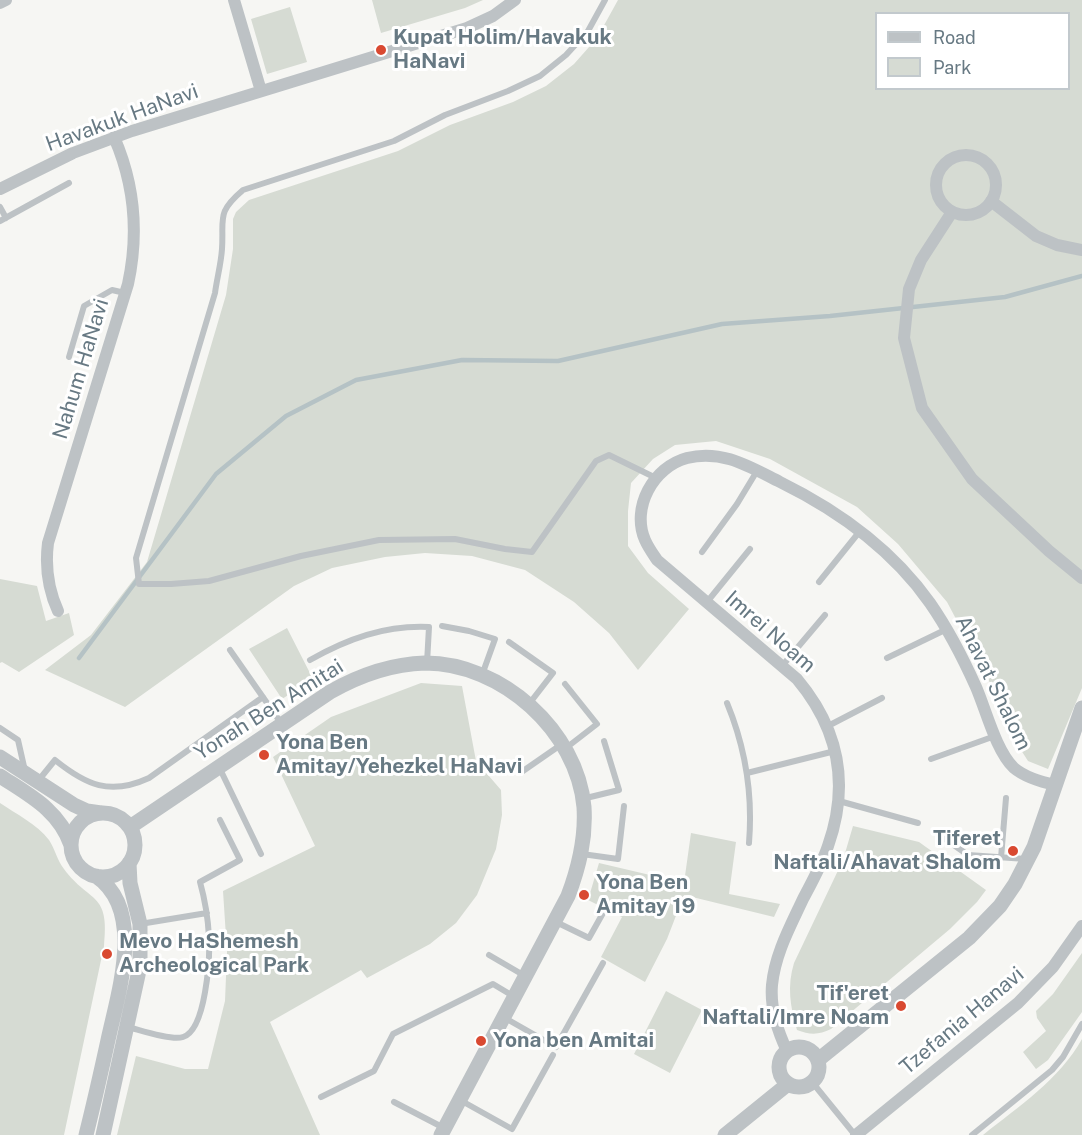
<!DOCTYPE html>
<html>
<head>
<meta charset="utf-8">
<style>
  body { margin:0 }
  #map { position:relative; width:1082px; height:1135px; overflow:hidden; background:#f6f6f3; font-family:"Public Sans",sans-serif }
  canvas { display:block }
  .legend { position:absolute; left:875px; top:12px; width:195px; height:78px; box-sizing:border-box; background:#fff; border:2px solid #c2c9cd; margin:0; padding:8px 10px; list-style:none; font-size:18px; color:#677983 }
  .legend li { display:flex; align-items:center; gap:12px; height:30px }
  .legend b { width:30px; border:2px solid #c2c9cd }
</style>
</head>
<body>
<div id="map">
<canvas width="1082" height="1135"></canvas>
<ul class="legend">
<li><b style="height:8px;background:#bdc2c5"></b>Road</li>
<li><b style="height:16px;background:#d6dbd3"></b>Park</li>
</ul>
</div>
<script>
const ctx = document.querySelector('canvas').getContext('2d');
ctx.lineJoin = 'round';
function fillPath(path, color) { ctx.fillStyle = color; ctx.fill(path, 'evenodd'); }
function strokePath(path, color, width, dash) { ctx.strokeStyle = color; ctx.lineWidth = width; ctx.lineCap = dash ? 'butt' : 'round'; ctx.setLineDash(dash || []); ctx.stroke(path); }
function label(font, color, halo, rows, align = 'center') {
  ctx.font = font + ' "Public Sans",sans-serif'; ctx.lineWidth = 6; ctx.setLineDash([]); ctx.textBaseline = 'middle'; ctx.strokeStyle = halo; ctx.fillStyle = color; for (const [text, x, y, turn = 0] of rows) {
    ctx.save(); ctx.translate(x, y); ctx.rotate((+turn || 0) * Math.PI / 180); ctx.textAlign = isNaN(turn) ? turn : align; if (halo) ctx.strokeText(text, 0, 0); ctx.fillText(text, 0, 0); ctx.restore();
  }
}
fillPath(new Path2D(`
  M 372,0 L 483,0 L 465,8 L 381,33 Z
  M 618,0 L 1082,0 L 1082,688 L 1048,769 L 1028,761 L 1012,736 L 1006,713 L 947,602 L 898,544 L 857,507 L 770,459 L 716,441 L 675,445 L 653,459 L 631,483 L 628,511 L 628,546 L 648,573 L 689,609 L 638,670 L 609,633 L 574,602 L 525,570 L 472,556 L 425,553 L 385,557 L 332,568 L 294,586 L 125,707 L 45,670 L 91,635 L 147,562 L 226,295 L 233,249 L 233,219 L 236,212 L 249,200 L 398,151 L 450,125 L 513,102 L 546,86 L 574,64 L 597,38 ZM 876,14 L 1068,14 L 1068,88 L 876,88 Z
  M 290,7 L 307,62 L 267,74 L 251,19 Z
  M 0,579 L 37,586 L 46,621 L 69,613 L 74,635 L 19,672 L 2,662 L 0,663 Z
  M 287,628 L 313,679 L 282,699 L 249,649 Z
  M 421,683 L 462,686 L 476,761 L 501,790 L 502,815 L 496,849 L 477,895 L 456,923 L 430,944 L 367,978 L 361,970 L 270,1022 L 320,1135 L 117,1135 L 136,1056 L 185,1069 L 208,1069 L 225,1001 L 227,952 L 223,891 L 315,846 L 273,757 L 331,717 Z
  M 0,803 C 16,814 37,824 49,840 C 55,849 57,860 64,869 C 90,904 110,891 104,946 L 64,1135 L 0,1135 Z
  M 853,826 L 919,842 L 986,890 L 977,902 L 950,929 L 831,1029 C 819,1035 810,1035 797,1030 C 790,1006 787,986 794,963 L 843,860 Z
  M 691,833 L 736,842 L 729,894 L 780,904 L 774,917 L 684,895 L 667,939 L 645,982 L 601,957 L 622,917 L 588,900 L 599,863 L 684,883 Z
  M 1082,953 L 1082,1012 L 1048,1060 L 1036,1069 L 1023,1052 L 1046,1031 L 1037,1018 L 1036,1011 L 1053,994 Z
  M 666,991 L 702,1010 L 670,1073 L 634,1054 Z
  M 1082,1039 L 1082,1135 L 983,1135 C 1019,1106 1059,1080 1082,1039 Z`), '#d6dbd3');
strokePath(new Path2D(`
  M 79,658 L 216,474 L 286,416 L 356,380 L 462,360 L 558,361 L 722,324 L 830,316 L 1005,297 L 1082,276`), '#b5c2c5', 4.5);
strokePath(new Path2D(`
  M 605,0 L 588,31 L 566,55 L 540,76 L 508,91 L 445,115 L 394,141 L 243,190 C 216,213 224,218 222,249 C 221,264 217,278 215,293 L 136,558 L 139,584 L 171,584 L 209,581 L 301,556 L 379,540 L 455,539 L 505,549 L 532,552 L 596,461 L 609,455 L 656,478
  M 0,207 L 6,218
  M 0,221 L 69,183
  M 69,357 L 84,306 L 112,290 L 125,293
  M 702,552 L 737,504 L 757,471
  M 819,582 L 860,531
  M 707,602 L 750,549
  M 442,626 L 469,631 L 495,639 L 482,675
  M 509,642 L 553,673 L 529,704
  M 230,650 L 281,723
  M 887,658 L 947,629
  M 310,660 C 347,639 385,625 429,627 L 427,663
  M 782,666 L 825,615
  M 565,684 L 597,724 L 566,748
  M 727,703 C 746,749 753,794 749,843
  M 828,726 L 882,698
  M 0,728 L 18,740 L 25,771
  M 931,759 L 995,736
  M 220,769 L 261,854
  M 523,771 L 562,744
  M 747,773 L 835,751
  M 38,781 L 55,760 C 86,785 110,796 149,778 L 263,697
  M 582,799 L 619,790 L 604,741
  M 839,801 L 918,823
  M 938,834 L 968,855 L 1026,859
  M 582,854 L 618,859 L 624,806
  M 1001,858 L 1006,798
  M 556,922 L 589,938 L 603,913
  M 140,924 L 207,913
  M 489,955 L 525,976
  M 505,1018 L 556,1047 L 603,963
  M 128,1027 C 140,1030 172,1041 183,1037 C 206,1030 210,958 209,937 C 208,918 205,900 200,882 L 240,860 L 220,820
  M 812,1082 L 855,1135
  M 321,1097 L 374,1071 L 393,1034 L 493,984 L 513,996
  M 460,1100 L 512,1129 L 553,1055
  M 394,1102 L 444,1128
  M 972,1135 L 1052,1070 L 1063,1057 L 1082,1024`), '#bdc2c5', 6);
strokePath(new Path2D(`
  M 234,0 L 261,91
  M 0,3 L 6,0
  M936 185a30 30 0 1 1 60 0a30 30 0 1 1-60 0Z
  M 0,189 L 73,153 L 132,131 L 467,28 L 493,16 L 515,0
  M 991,201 L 1036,236 L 1057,245 L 1082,250
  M 952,212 L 921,260 L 909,289 L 904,338 L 922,408 L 972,479 L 1049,551 L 1082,578
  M 58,611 C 48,589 45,567 48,543 L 128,284 C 139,233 135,185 114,137
  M 787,1051 C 777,1030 770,1009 772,985 C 775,954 790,927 803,899 C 812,882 822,864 828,846 C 850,784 839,729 797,679 L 657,560 C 653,554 648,547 645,540 C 631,508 653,467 687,458 C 722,449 750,467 780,482 C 839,511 892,549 930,603 C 948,629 963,658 976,687 C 986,710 996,751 1014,768 C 1026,778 1041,782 1056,785
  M 856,1135 L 1018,1003 L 1053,967 L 1082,926`), '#bdc2c5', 12);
strokePath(new Path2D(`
  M 0,757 L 74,805 L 87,811 L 101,813
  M 0,776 C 29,795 59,810 71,845
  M71 845a32 32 0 1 1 64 0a32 32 0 1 1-64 0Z
  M 130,827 L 330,692 C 360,675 390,664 425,663 C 502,663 577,731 584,807 C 586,839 579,867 568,896 L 441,1135
  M779 1067a20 20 0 1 1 40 0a20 20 0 1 1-40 0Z
  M 818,1060 L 969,938 L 1000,906 L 1015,884 L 1034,847 L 1082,708
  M 86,1135 C 94,1103 101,1072 108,1040 C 118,993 146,910 96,876
  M 103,1135 L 140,966 L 140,924 L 130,883 L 129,863
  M 725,1135 L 788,1084`), '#bdc2c5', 15);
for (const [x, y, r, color] of [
  [381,50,6,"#d94931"],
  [264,755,6,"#d94931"],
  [1013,851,6,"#d94931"],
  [584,895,6,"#d94931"],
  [107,954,6,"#d94931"],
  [901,1006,6,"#d94931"],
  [481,1041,6,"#d94931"]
]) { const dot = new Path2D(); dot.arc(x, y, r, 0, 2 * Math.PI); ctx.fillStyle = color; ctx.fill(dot); strokePath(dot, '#fff', 2); }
label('bold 21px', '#677983', '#fff', [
  ["Kupat Holim/Havakuk",393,38],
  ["HaNavi",393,62],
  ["Yona Ben",276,743],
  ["Amitay/Yehezkel HaNavi",276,767],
  ["Tiferet",1001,839,"right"],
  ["Naftali/Ahavat Shalom",1001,863,"right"],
  ["Yona Ben",596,883],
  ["Amitay 19",596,907],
  ["Mevo HaShemesh",119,942],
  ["Archeological Park",119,966],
  ["Tif'eret",889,994,"right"],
  ["Naftali/Imre Noam",889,1018,"right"],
  ["Yona ben Amitai",493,1041]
], 'left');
label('21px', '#677983', '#fff', [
  ["Havakuk HaNavi",122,118,-20],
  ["Nahum HaNavi",81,369,-73],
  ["Imrei Noam",770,632,41],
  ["Ahavat Shalom",993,683,64],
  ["Yonah Ben Amitai",269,710,-32],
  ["Tzefania Hanavi",962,1021,-40]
]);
</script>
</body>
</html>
